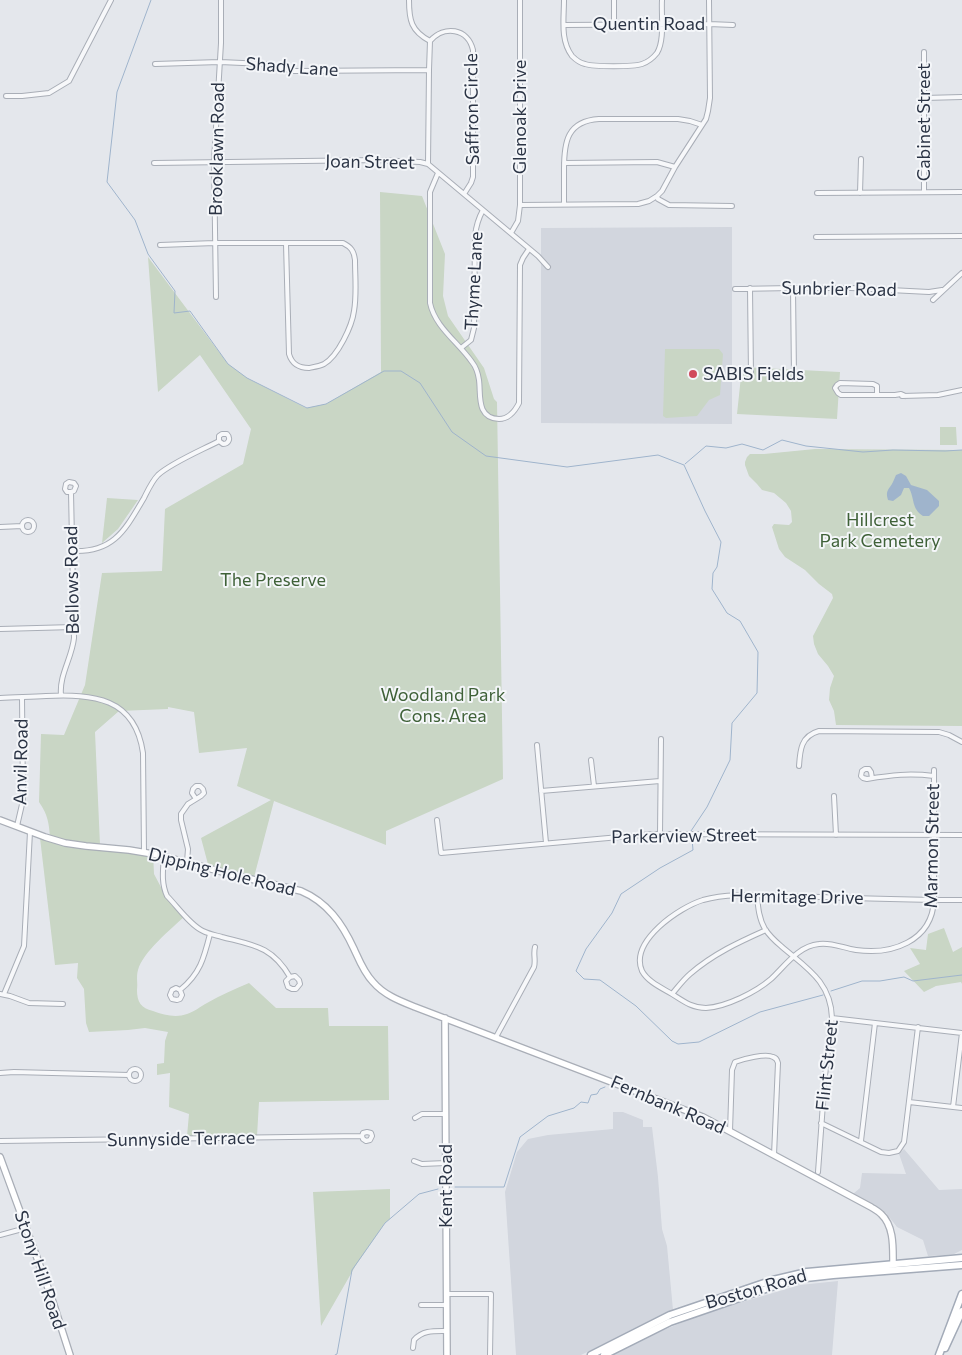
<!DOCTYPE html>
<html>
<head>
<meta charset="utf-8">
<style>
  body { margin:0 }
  canvas { display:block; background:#e4e7ec }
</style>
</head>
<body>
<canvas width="962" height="1355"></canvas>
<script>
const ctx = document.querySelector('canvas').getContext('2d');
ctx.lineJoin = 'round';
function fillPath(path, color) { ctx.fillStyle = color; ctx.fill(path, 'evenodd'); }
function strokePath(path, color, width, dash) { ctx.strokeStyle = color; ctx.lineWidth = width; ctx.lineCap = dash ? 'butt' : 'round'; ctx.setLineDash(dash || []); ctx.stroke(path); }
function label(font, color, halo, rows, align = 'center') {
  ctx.font = font + ' Commissioner,sans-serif'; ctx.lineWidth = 4; ctx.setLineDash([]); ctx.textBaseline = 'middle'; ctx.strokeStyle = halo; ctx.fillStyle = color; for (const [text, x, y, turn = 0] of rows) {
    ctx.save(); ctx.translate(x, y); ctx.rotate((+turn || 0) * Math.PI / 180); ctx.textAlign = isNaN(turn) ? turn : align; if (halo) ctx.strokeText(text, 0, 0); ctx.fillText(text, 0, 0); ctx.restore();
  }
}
fillPath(new Path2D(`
  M 732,227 L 732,424 L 541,423 L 541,228 Z
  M 613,1112 L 623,1112 L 643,1120 L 643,1127 L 652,1127 L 658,1177 L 662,1229 L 667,1246 L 673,1310 L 581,1355 L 516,1355 L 505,1192 L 517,1152 L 528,1139 L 548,1135 L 613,1129 Z
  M 904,1149 L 939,1190 L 962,1189 L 962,1250 L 954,1254 L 945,1255 L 928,1256 L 923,1240 L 897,1227 L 886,1213 L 853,1194 L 860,1188 L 862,1173 L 906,1174 L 899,1154 Z
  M 838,1281 L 832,1355 L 611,1355 L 649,1336 L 693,1318 L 729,1306 L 800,1285 Z`), '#d2d6de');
fillPath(new Path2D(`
  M 380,192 L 422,196 L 445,254 L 443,296 L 448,316 L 484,368 L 494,399 L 497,402 L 503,779 L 386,831 L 386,845 L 274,801 L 253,881 L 209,868 L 201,838 L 271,800 L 237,786 L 247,748 L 199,753 L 194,712 L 168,707 L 168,709 L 119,711 L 95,732 L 100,845 L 153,853 L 154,874 L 163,891 L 185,916 C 171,929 143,952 138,970 C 136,977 138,983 137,990 C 137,1002 141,1008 153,1011 C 164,1015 176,1018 187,1014 C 194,1012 201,1006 207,1003 C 221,995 235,989 249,983 L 276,1008 L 328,1008 L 329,1026 L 388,1026 L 389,1100 L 259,1102 L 257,1136 L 187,1136 L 189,1114 L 169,1107 L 170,1073 L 157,1075 L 157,1064 L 164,1063 L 165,1041 L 168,1032 L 145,1028 L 128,1030 L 89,1032 L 86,1023 L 84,989 L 77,978 L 78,963 L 55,965 L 40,838 L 50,839 C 49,823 48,815 39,802 L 41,734 L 64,735 L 85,685 L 102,573 L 162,571 L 165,509 L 243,464 L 251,429 L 200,355 L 158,392 L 148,257 L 228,364 L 247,378 L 306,408 L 326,404 L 381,372 Z
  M 665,349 L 719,349 L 723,354 L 720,395 L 709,400 L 697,416 L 666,418 L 663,416 Z
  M 742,367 L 840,372 L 837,419 L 737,414 Z
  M 940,427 L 956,427 L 957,445 L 940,445 Z
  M 815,449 L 962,450 L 962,726 L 836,725 L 834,711 L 829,700 L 830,688 L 834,676 L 828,666 L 818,654 L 814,644 L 813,636 L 833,598 L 832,594 L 819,584 L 805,570 L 785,557 L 779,549 L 772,527 L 774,524 L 789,525 L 792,522 L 791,511 L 786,503 L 774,493 L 762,490 L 757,484 L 749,476 L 745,465 L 745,462 L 747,457 L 750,454 L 764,454 Z
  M 107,498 L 138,500 L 118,529 L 102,543 Z
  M 944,928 L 953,952 L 962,947 L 962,984 L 961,982 L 936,986 L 924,992 L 904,971 L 920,964 L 910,948 L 926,950 L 928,934 Z
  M 390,1189 L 390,1219 L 385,1223 L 356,1265 L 321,1326 L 313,1192 Z`), '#c9d6c5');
fillPath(new Path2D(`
  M 901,473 L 906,476 L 911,485 L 927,490 L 939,501 L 939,506 L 929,516 L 923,516 C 911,508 915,499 909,488 L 904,488 L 901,495 L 893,501 L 888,500 C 885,490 889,490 893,482 C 894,480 895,477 896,475 Z`), '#9fb4cc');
strokePath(new Path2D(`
  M 151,0 L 117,92 L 107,182 L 135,220 L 148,254 L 175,291 L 174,313 L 190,311 L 228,364 L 247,378 L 307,408 L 326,404 L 384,371 L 401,371 L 420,383 L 452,432 L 486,456 L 567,467 L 658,455 L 684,465 L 705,511 L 721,542 L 717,567 L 713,573 L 712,589 L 727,613 L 740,621 L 758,652 L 757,693 L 732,723 L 730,760 L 707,807 L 691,831
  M 685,464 L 706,446 L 726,448 L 742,444 L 763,450 L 782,440 L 806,446 L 863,452 L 893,450 L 945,451 L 962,450
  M 692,839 L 693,850 L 660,868 L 621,894 L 612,913 L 586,949 L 576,971 L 584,979 L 600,980 L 636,1006 L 672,1041 L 678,1044 L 699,1042 L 760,1012 L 823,995
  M 831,991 L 862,981 L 880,981 L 904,977 L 913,981 L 962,975
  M 455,1187 L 504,1187 L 520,1137 L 548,1116 L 574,1108 L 581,1102 L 588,1103 L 591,1095 L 597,1094 L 600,1089 L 605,1087
  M 335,1355 L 337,1354 L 352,1270 L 385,1223 L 419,1194 L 438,1189`), '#9fb4cc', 1);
const street = new Path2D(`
  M 409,0 C 409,20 411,31 430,41
  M 564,0 C 564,19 560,40 572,56 C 576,60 580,63 585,64 C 594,67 633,67 642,64 C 648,62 653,58 657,53 C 665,40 661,15 662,0
  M 614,0 L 614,24
  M 564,25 L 709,24 L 733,25
  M 924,52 L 924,192
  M 155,64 L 220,62 L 265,64 L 294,71 L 429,70
  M 6,96 L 22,96 L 49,93 L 69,81 L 111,0
  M 924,98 L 962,97
  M 154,163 L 377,160 L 420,162 L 428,164 L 538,256 L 548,267
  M 564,163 L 657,162 L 675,167
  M 428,164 L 429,70 L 430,41 C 444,25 468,28 473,50 L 473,177 L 471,183 L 464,194
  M 438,173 L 430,192 L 430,303 C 435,327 458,342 472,362 C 476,367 478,373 479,380 C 481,395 476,418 499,419 C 509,419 515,411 519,403 L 520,265 L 523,258 L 529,249
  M 817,193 L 962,192
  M 860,193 L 861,159
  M 657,196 L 658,199 L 669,205 L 732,206
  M 564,204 C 564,193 564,181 564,169 C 564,142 567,121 599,119 L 678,119 L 690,121 L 702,125
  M 520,205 L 638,204 L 649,201 L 657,196 L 662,191 L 675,167 L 706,119 L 708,111 L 710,98 L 709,0
  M 511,233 L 518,221 L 520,205 L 520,0
  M 816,237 L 962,236
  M 160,245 L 215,243 L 343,243 C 351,247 354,251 355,260 C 355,277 357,294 354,311 C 352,326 338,356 324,364 C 320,366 314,367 309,368 C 298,368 292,364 289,354 L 286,244
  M 750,288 L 751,376
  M 793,288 L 794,377
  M 735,289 L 793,288 L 851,288 L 929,292 L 942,290
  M 216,297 L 214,161 L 221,43 L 221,0
  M 933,300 L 962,273
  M 461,348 L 471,340 L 474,328 L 475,236 C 476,226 478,219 483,210
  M 877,395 L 877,386 L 873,384 L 840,383 L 837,385 L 835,388 L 838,393 L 841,395 L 895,395 L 901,394 L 905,396
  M 902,396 L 938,395 L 962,390
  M22 526a6 6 0 1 1 12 0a6 6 0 1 1-12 0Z
  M 0,527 L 22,526
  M 72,551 C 114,553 125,530 144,498 C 148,490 152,481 158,475 C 171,463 202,450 219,441 L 223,444 C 229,444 231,438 227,434 L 222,434 L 219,436 L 219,441
  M 0,629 L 74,627
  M 61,695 C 59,675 72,658 74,638 L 71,492 L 74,491 L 76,486 L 74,483 L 69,482 L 66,484 L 65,489 L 67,492 L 71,492
  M 0,698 C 15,697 31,697 46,696 C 93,694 135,697 143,753 L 144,852
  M 537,745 L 546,843
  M 591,760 L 594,786
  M 799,766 C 800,750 801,736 819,731 L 939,732 L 949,735 L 962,742
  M 934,770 L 934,900 C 932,942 891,955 856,950 C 843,948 831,942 819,944 C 798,946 785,966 771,979 C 756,992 726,1007 706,1008 C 692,1008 683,1001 672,994 C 662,988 648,982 642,971 C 629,941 680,907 703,900 C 732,892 764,896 794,896 C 840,898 887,899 934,900 L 962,900
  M 872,778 L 871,772 L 869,769 L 865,769 L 862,771 L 861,776 L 863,778 L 867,779 C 892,775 909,773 934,776
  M 541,791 L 660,781
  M 834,796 L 836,835
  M 437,820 L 441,853 L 653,834 L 962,835
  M 17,826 L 23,800 L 22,697
  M 660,834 L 661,739
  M 164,856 C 163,870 161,883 167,896 C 177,906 190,925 203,931 C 209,934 215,935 222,937 C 253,945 272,946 290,977 L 286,981 L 288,987 L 292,989 L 296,989 L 300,984 L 299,980 L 295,976 L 290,977
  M 187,862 L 188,849 L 181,820 L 181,814 L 188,804 L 201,796 L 204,793 L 203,789 L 200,786 L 196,786 L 193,789 L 192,793 L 196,799
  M 757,896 C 758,907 759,919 765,929 C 769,935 775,941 781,946 C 805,967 831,981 832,1018 L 825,1076 L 818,1172
  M 180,990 L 176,988 L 172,990 L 170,995 L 172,999 L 177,1000 L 180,999 L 182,995 L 180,990 C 200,974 204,958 210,934
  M 0,994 L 10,996 L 29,1003 L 63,1004
  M 4,994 L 24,946 L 30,832
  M 672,994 C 678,987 683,980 690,974 C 713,954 739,942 766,930
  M 832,1018 L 962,1033
  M 496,1037 L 534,967 C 536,960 533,954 535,947
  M129 1075a6 6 0 1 1 12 0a6 6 0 1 1-12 0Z
  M 0,1073 L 14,1072 L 129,1075
  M 909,1102 L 962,1108
  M 953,1107 L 962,1033
  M 415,1118 L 422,1114 L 446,1114
  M 821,1123 L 881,1152 L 889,1153 L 898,1151 L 904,1142 L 905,1134 L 918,1027
  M 730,1131 L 732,1070 L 735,1062 C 743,1059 766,1053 773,1057 C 777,1058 777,1060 778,1063 L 774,1155
  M 0,1141 L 362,1136 L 363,1133 L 367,1132 L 371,1133 L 372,1136 L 370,1140 L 366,1141 L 363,1139 L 362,1136
  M 861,1141 L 875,1023
  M 414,1161 L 422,1164 L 446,1163
  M 0,1235 L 26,1228
  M 447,1294 L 491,1294 L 490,1355
  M 421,1305 L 447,1305
  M 413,1348 L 414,1340 C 423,1330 434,1331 447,1331`);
const secondary = new Path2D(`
  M 0,820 L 45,837 L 65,843 L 86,846 L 129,850 L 159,855 L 230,874 L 301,891 C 327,902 342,923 354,949 C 359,960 364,973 373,982 C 384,995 400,1001 415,1007 L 703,1117 L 871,1207 C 874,1209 878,1211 881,1214 C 894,1226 893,1247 893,1263
  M 445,1018 L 447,1355
  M 0,1157 L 51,1296 L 70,1355`);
const primary = new Path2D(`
  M 945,1348 L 962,1311
  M 591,1355 L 670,1315 L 773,1280 L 807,1272 L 962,1258
  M 604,1355 L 670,1322 L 783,1283 L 806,1278 L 833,1275 L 962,1265
  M 939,1355 L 962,1294`);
strokePath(street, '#a9aeb7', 6);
strokePath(secondary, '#a9aeb7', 8);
strokePath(primary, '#a3abb8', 9);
strokePath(street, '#f7f8fa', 4);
strokePath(secondary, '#fff', 5.5);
strokePath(primary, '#fff', 6);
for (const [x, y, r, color] of [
  [693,374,5,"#d1495b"]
]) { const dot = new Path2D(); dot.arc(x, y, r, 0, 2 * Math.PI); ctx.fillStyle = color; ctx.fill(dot); strokePath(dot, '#f4f6f9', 2); }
label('18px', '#2b3445', '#f4f6f9', [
  ["Quentin Road",649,24],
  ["Shady Lane",292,67,4],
  ["Saffron Circle",472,109,-91],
  ["Glenoak Drive",520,117,-90],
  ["Cabinet Street",924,122,-90],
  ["Brooklawn Road",217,149,-89],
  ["Joan Street",370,162,1],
  ["Thyme Lane",474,281,-87],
  ["Sunbrier Road",839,289,1],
  ["Bellows Road",72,580,-91],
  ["Anvil Road",21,762,-89],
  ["Parkerview Street",684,836,-1],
  ["Marmon Street",932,846,-89],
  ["Dipping Hole Road",222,872,14],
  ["Hermitage Drive",797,897,1],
  ["Flint Street",827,1065,-84],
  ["Fernbank Road",668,1105,23],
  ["Sunnyside Terrace",181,1139,-1],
  ["Kent Road",446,1186,-90],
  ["Stony Hill Road",40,1270,71],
  ["Boston Road",756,1289,-16]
]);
label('18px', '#2b3445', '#f4f6f9', [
  ["SABIS Fields",703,374]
], 'left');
label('18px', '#3f6138', '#f4f6f9', [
  ["Hillcrest",880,520],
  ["Park Cemetery",880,541],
  ["The Preserve",273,580],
  ["Woodland Park",443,695],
  ["Cons. Area",443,716]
]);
</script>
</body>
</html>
